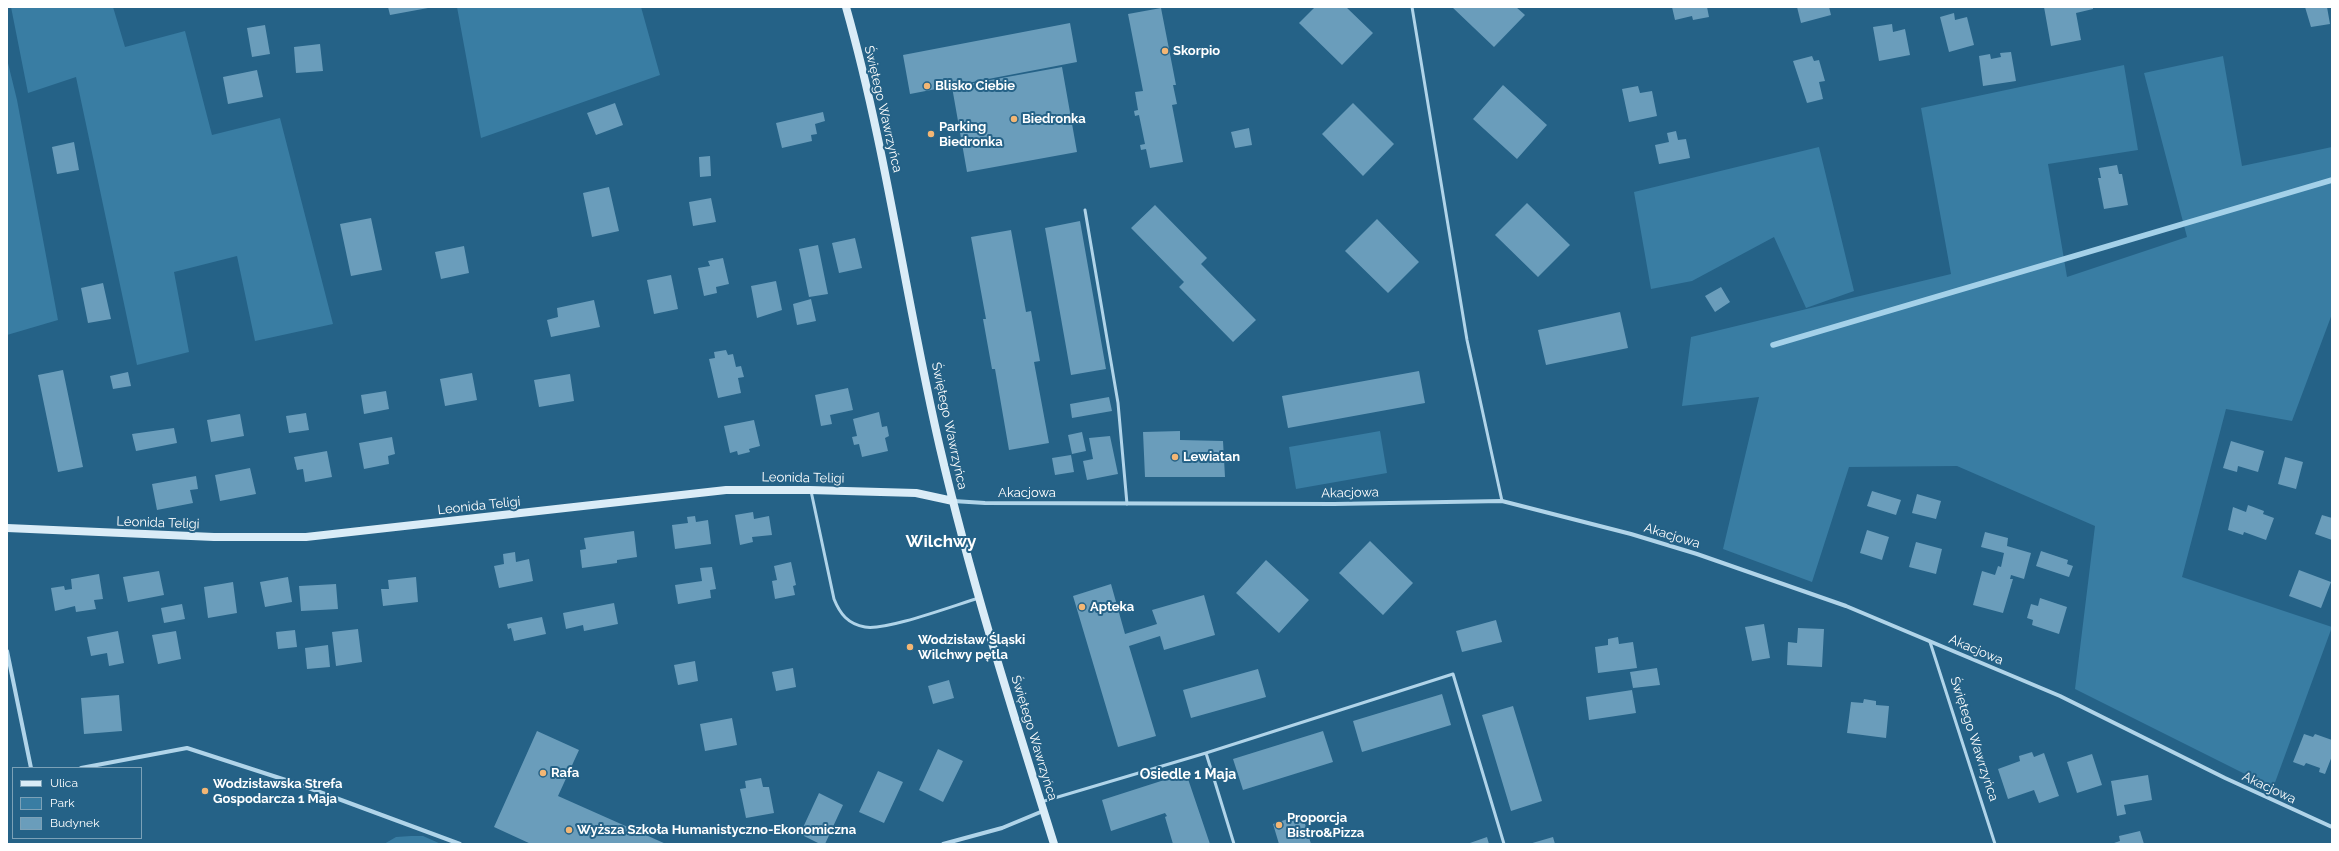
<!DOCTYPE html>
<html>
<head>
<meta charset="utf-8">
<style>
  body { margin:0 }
  #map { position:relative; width:2339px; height:851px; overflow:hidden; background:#256287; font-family:Raleway,sans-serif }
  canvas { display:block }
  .frame { position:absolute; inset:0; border:8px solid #fff; pointer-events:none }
  .legend { position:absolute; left:12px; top:767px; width:130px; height:72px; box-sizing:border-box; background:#256287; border:1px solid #7ca1b7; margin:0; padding:5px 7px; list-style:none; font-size:12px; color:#fff }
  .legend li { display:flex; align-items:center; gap:8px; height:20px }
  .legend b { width:20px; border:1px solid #7ca1b7 }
</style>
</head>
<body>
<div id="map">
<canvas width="2339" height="851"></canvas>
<div class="frame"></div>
<ul class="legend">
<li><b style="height:5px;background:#daecf7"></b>Ulica</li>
<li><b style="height:11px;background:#397da3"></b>Park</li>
<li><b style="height:11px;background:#6a9dbb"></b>Budynek</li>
</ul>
</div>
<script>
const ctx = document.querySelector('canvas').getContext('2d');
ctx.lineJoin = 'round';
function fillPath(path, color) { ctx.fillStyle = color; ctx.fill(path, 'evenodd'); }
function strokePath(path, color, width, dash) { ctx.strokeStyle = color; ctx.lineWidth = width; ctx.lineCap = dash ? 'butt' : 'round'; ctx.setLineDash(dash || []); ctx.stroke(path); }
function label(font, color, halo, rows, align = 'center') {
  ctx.font = font + ' Raleway,sans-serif'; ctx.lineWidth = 4; ctx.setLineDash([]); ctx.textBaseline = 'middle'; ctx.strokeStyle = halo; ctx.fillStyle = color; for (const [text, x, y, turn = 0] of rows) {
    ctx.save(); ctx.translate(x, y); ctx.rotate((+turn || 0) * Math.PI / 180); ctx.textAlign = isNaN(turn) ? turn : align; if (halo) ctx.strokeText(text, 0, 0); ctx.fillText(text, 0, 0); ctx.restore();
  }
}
fillPath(new Path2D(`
  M 11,7 L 113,7 L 125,47 L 185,31 L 212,135 L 280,118 L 333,324 L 255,341 L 237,256 L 174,272 L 189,352 L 137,365 L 76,77 L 28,93 Z
  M 457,7 L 641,7 L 660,75 L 481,138 Z
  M 2223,56 L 2242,166 L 2332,147 L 2332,314 L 2292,421 L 2226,409 L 2182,577 L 2332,627 L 2273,788 L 2075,689 L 2095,526 L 1957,466 L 1849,467 L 1812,582 L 1723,549 L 1759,397 L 1682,406 L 1691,337 L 1951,274 L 1921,108 L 2124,65 L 2138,150 L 2048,164 L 2067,277 L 2187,237 L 2144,73 Z
  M 7,59 L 17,100 L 58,320 L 7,335 Z
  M 1819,147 L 1854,291 L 1806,308 L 1774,237 L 1692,281 L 1651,289 L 1634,192 Z
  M 1380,431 L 1387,473 L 1296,489 L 1289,447 Z
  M 411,836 L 423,836 L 441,844 L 384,844 L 396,837 Z`), '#397da3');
strokePath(new Path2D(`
  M 1773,345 L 2332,180`), '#a4d1e9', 5.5);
fillPath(new Path2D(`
  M 388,7 L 428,7 L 428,8 L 390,15 Z
  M 1315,7 L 1346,7 L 1373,33 L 1342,65 L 1299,23 Z
  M 1452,7 L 1516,7 L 1525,15 L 1494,47 Z
  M 1672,7 L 1707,7 L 1709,17 L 1693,20 L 1692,16 L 1675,20 Z
  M 1797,7 L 1829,7 L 1831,15 L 1801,23 Z
  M 2044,7 L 2093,7 L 2093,9 L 2076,13 L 2081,40 L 2051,46 Z
  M 2305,7 L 2327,7 L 2330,24 L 2311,27 Z
  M 1161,8 L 1176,85 L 1173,85 L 1177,104 L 1172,105 L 1183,162 L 1150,168 L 1146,149 L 1141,150 L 1140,145 L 1145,144 L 1139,115 L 1135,116 L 1134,111 L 1138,110 L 1135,92 L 1143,91 L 1128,14 Z
  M 1954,13 L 1955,20 L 1967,17 L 1974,45 L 1949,52 L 1940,17 Z
  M 1070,23 L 1077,62 L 910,94 L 903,55 Z
  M 1892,24 L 1893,32 L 1905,29 L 1910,55 L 1879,61 L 1873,27 Z
  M 265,25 L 270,54 L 252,57 L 247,28 Z
  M 320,44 L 323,71 L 296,73 L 294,47 Z
  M 2011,52 L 2016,81 L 1983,86 L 1979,56 L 1990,54 L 1991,59 L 2001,57 L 2000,53 Z
  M 1812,56 L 1814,61 L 1819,60 L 1825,81 L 1819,82 L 1823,99 L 1807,103 L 1793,61 Z
  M 1062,67 L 1077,152 L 967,172 L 952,87 Z
  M 257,70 L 263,97 L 228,104 L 223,77 Z
  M 1503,85 L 1547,125 L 1517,159 L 1473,119 Z
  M 1638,86 L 1640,93 L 1652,91 L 1657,116 L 1629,122 L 1622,89 Z
  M 615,103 L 623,125 L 596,135 L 587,113 Z
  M 1353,103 L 1394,144 L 1363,176 L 1322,134 Z
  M 823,112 L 825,121 L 815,124 L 817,134 L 811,135 L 812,141 L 782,148 L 776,123 Z
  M 1249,128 L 1252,145 L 1235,148 L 1231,132 Z
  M 1676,131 L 1678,140 L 1686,139 L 1690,158 L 1659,164 L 1655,145 L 1669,142 L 1667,133 Z
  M 74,142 L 79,170 L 57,174 L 52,147 Z
  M 710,156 L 711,176 L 700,177 L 699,157 Z
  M 2117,165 L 2119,174 L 2122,174 L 2128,205 L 2104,209 L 2098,178 L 2101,178 L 2099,168 Z
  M 609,187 L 619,231 L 592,237 L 583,193 Z
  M 711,198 L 716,222 L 693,226 L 689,202 Z
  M 1527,203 L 1570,245 L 1538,277 L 1495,235 Z
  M 1155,205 L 1207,258 L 1201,264 L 1256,320 L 1233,342 L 1179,287 L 1184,282 L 1131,228 Z
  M 371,218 L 382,270 L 351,276 L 340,224 Z
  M 1377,219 L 1419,262 L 1388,293 L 1345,251 Z
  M 1080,221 L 1106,369 L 1071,375 L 1045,228 Z
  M 1011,230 L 1026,312 L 1031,311 L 1040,361 L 1034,362 L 1049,443 L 1009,450 L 995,369 L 992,369 L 983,319 L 986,319 L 971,237 Z
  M 855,238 L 862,268 L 839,273 L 832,243 Z
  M 818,245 L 828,294 L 809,297 L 799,249 Z
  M 464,246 L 469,273 L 441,279 L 435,252 Z
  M 723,258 L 729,284 L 716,287 L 717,293 L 704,296 L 698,268 L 710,266 L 708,261 Z
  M 671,275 L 678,309 L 654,314 L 647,280 Z
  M 776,281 L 782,310 L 757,318 L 751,286 Z
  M 103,283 L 111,319 L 88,323 L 81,288 Z
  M 1721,287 L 1730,302 L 1715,312 L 1705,296 Z
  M 811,299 L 816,321 L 797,325 L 793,304 Z
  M 594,300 L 600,327 L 551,337 L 547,320 L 558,317 L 557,308 Z
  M 1620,312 L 1628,348 L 1546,365 L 1538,330 Z
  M 726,350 L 728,355 L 733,354 L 736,367 L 741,366 L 744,377 L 738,378 L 741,393 L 718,398 L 709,359 L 715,358 L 714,352 Z
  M 63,370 L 83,467 L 58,472 L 38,375 Z
  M 1419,371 L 1425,403 L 1288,428 L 1282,396 Z
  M 128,372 L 131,386 L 113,389 L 110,376 Z
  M 472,373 L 477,400 L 445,406 L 440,379 Z
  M 570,374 L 574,401 L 539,407 L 534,380 Z
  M 848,388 L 853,410 L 830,415 L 832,424 L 821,426 L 815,395 Z
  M 386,391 L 389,409 L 364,414 L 361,395 Z
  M 1109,397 L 1112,411 L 1072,418 L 1070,404 Z
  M 879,412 L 882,427 L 887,426 L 889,436 L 885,438 L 888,451 L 862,457 L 859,444 L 854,445 L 852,437 L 857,436 L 853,419 Z
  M 306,413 L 309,430 L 289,433 L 286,416 Z
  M 240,414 L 244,436 L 211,442 L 207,420 Z
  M 754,420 L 760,446 L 749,449 L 750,452 L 738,455 L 737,451 L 730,453 L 724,426 Z
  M 174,428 L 177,443 L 136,451 L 132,434 Z
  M 1180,431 L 1180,440 L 1223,441 L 1225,477 L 1145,477 L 1143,432 Z
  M 1082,432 L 1086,451 L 1072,454 L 1068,435 Z
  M 1110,436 L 1118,474 L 1087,480 L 1083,461 L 1093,459 L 1089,438 Z
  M 392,437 L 395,454 L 388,456 L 389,464 L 364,469 L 359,443 Z
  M 2231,441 L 2264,451 L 2258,472 L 2238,466 L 2237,472 L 2223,468 Z
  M 327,451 L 332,477 L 305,482 L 303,469 L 297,470 L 294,457 Z
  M 1071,455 L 1074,472 L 1055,475 L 1052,458 Z
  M 2285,457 L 2303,462 L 2296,489 L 2278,484 Z
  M 250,468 L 256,494 L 220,501 L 215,475 Z
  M 196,476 L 198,489 L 190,490 L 193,503 L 157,510 L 152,484 Z
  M 1872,491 L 1901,500 L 1896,515 L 1867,506 Z
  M 1917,494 L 1941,501 L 1936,519 L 1912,513 Z
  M 2248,505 L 2264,511 L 2263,514 L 2274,518 L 2266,540 L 2244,532 L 2243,535 L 2228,530 L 2233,507 L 2246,512 Z
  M 753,512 L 754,519 L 769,516 L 772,535 L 752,537 L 753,542 L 740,545 L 735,515 Z
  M 2322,515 L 2332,518 L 2332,540 L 2315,534 Z
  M 695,516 L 696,522 L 708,520 L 711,544 L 675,549 L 672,525 L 688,523 L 687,517 Z
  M 1867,530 L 1889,537 L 1882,560 L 1860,553 Z
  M 634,531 L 637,557 L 617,560 L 617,563 L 582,568 L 580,550 L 586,549 L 584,538 Z
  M 1985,532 L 2008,538 L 2007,546 L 2031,553 L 2024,579 L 2011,575 L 2010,579 L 2013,579 L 2003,613 L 1973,605 L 1982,571 L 1995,575 L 1998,566 L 2001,567 L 2004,553 L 1981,547 Z
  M 1370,541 L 1413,583 L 1383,615 L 1339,573 Z
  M 1916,542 L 1942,549 L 1936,574 L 1909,567 Z
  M 2041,551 L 2068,560 L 2067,564 L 2073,566 L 2069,577 L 2036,566 Z
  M 515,552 L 516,562 L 529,559 L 533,581 L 499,588 L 494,566 L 504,564 L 503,554 Z
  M 1266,560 L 1309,600 L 1279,633 L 1236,593 Z
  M 791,562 L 796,585 L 793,586 L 795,595 L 775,599 L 772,581 L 777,580 L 774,566 Z
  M 712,567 L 716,589 L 710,590 L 711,598 L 678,604 L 675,585 L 702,581 L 700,568 Z
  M 2299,570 L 2331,582 L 2321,608 L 2289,596 Z
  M 159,571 L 164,595 L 128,602 L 123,577 Z
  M 99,574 L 103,599 L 94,600 L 96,609 L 76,612 L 75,606 L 55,611 L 51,588 L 64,586 L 65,590 L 72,589 L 71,579 Z
  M 288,577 L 292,602 L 265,607 L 260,582 Z
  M 416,577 L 418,602 L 383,606 L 381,589 L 389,589 L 388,580 Z
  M 233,582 L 237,613 L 208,618 L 204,587 Z
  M 336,584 L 338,609 L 301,611 L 299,586 Z
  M 1111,584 L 1125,634 L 1157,624 L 1152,610 L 1204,595 L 1215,635 L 1164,650 L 1160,636 L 1129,646 L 1156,736 L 1118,747 L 1073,596 Z
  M 2040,598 L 2067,607 L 2059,634 L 2032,625 L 2033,620 L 2027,618 L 2031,604 L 2038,606 Z
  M 614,603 L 618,624 L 584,631 L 583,625 L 566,629 L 563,613 Z
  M 182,604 L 185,619 L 164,623 L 161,608 Z
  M 542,617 L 546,634 L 514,641 L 511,628 L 508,629 L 507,624 Z
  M 1496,620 L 1502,642 L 1462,652 L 1456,631 Z
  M 1764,624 L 1770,658 L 1752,661 L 1745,627 Z
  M 1798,628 L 1824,629 L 1822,667 L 1787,665 L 1788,642 L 1797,643 Z
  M 358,629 L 362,662 L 336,666 L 332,632 Z
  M 295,630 L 297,647 L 278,649 L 276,632 Z
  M 118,631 L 124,663 L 109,666 L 107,653 L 91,656 L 87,637 Z
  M 176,631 L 181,659 L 158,664 L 152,635 Z
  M 1618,637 L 1619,644 L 1633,642 L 1637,668 L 1598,673 L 1595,647 L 1608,645 L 1608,639 Z
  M 328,645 L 330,667 L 307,669 L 305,648 Z
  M 695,661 L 698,681 L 678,685 L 674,665 Z
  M 793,668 L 796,687 L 776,691 L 772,672 Z
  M 1657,668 L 1660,685 L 1633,688 L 1630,672 Z
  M 1258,669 L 1266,697 L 1191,718 L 1183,690 Z
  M 949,680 L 954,698 L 933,704 L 928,686 Z
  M 1632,690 L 1636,713 L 1589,720 L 1586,697 Z
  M 1442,694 L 1451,725 L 1362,752 L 1353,721 Z
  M 119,695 L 122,731 L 84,734 L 81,698 Z
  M 1864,699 L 1876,701 L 1876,705 L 1889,706 L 1886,738 L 1847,733 L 1851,702 L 1863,703 Z
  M 1513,706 L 1542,801 L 1511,811 L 1482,715 Z
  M 732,718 L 737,745 L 705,751 L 700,724 Z
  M 537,731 L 579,750 L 558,796 L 666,844 L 531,844 L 494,827 Z
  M 1323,731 L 1333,762 L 1243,790 L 1233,759 Z
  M 2304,734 L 2313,737 L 2315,734 L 2332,740 L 2332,756 L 2325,774 L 2319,772 L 2320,768 L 2306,763 L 2304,766 L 2293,762 Z
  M 938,749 L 963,761 L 943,802 L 919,790 Z
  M 2032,752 L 2034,757 L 2044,753 L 2059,796 L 2039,803 L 2034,790 L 2008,799 L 1998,769 L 2020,761 L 2019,756 Z
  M 2092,754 L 2102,785 L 2077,793 L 2067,762 Z
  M 878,771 L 903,782 L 884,823 L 859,812 Z
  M 1186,773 L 1210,844 L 1173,844 L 1165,817 L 1167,816 L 1165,813 L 1111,831 L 1102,800 Z
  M 2148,775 L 2152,800 L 2124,805 L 2126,814 L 2117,816 L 2111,781 Z
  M 761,778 L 763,787 L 769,787 L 774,813 L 746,818 L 740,789 L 746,788 L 745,781 Z
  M 819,793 L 843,805 L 825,844 L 820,844 L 800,834 Z
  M 1302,814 L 1311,844 L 1279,844 L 1273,824 Z
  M 2140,831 L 2144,844 L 2111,844 L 2120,841 L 2119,836 Z
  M 1487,837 L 1489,844 L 1467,844 Z
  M 1553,837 L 1555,844 L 1529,844 Z`), '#6a9dbb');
strokePath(new Path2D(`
  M 1412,7 L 1467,340 L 1502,501
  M 1085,210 L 1118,403 L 1127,504
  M 811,491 L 834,599 C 840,614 848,624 865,627 C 886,631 955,605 979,598
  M 1930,642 L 1995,844
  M 1206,753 L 1234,844
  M 1041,802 L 1206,753 L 1453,674 L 1504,844`), '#b0d4e9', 3);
strokePath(new Path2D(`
  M 953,501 L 985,503 L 1334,504 L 1502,501 L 1631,534 L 1697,554 L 1846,606 L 2060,696 L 2225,778 L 2332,827
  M 7,651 L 31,768
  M 81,768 L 187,748 L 298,784 L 460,844
  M 943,844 L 1002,828 L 1043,811`), '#b0d4e9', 4);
strokePath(new Path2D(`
  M 846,7 C 887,152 906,302 940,448 C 971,581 1013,713 1054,844
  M 7,528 L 214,537 L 306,537 L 726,490 L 810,490 L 916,493 L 953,501`), '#daecf7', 8);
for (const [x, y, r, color] of [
  [1165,51,4,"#f3b674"],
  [927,86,4,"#f3b674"],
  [1014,119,4,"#f3b674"],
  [931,134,4,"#f3b674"],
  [1175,457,4,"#f3b674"],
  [1082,607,4,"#f3b674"],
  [910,647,4,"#f3b674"],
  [543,773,4,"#f3b674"],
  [205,791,4,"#f3b674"],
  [1279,825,4,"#f3b674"],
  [569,830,4,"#f3b674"]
]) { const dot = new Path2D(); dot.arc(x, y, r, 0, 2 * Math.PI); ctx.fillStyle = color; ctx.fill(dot); strokePath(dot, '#256287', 1.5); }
label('bold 13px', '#fff', '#256287', [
  ["Skorpio",1173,51],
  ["Blisko Ciebie",935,86],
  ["Biedronka",1022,119],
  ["Parking",939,127],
  ["Biedronka",939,142],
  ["Lewiatan",1183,457],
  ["Apteka",1090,607],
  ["Wodzisław Śląski",918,640],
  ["Wilchwy pętla",918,655],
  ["Rafa",551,773],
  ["Wodzisławska Strefa",213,784],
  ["Gospodarcza 1 Maja",213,799],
  ["Proporcja",1287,818],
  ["Bistro&Pizza",1287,833],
  ["Wyższa Szkoła Humanistyczno-Ekonomiczna",577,830]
], 'left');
label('13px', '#fff', '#256287', [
  ["Świętego Wawrzyńca",883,109,77],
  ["Świętego Wawrzyńca",949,426,78],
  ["Leonida Teligi",803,478,1],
  ["Akacjowa",1027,493],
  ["Akacjowa",1350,493,-1],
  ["Leonida Teligi",479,506,-6],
  ["Leonida Teligi",158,523,2],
  ["Akacjowa",1672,536,17],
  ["Akacjowa",1976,650,23],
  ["Świętego Wawrzyńca",1034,738,73],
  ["Świętego Wawrzyńca",1974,739,72],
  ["Akacjowa",2269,788,25]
]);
label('bold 14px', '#fff', '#256287', [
  ["Osiedle 1 Maja",1188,775]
]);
label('bold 17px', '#fff', '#256287', [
  ["Wilchwy",941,542]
]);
</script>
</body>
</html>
